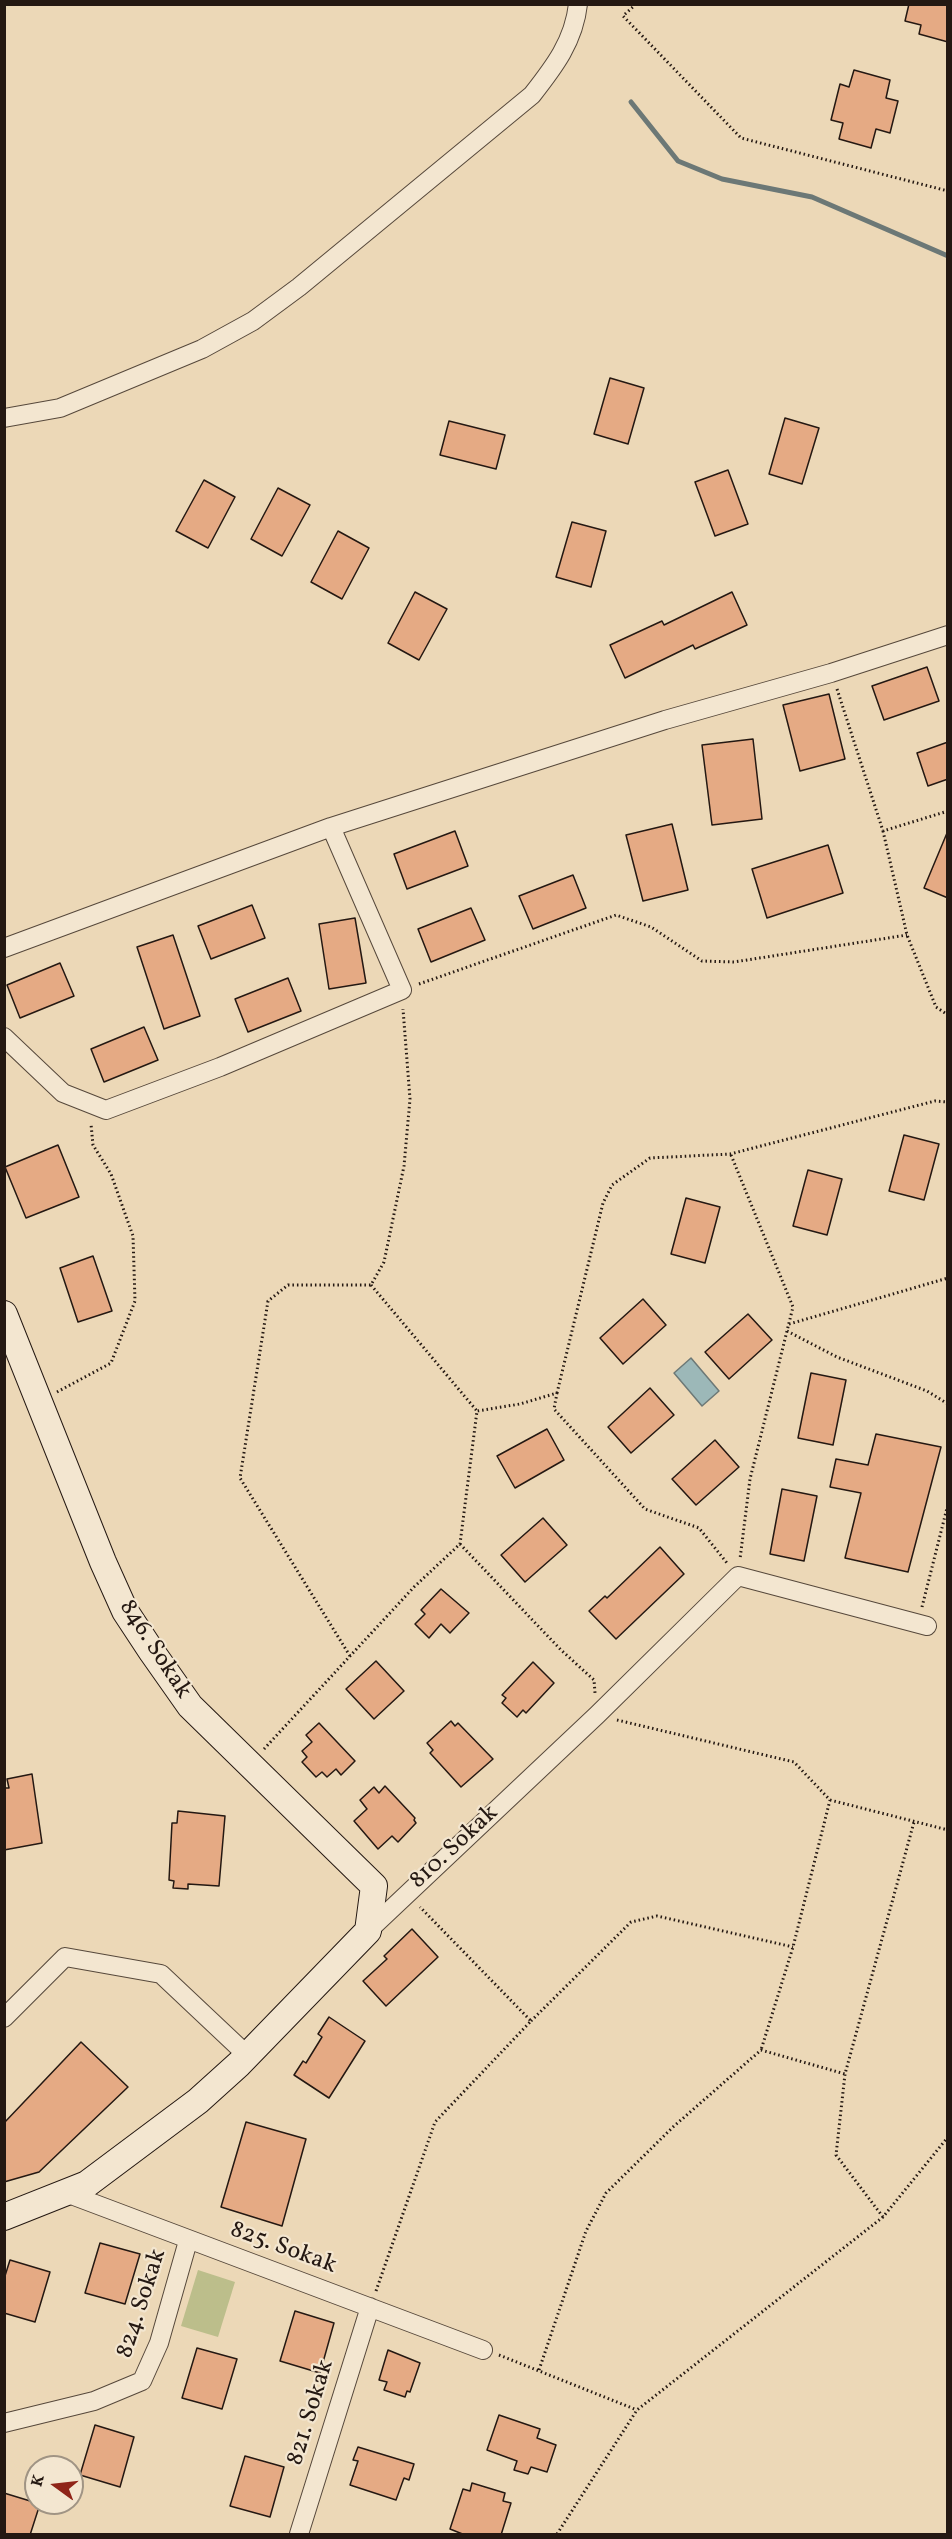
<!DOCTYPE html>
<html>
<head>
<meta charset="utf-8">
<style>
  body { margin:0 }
  #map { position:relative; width:952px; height:2539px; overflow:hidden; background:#ecd8b7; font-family:Vollkorn,serif }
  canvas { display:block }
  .frame { position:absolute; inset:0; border:6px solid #241812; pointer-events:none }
  .north { position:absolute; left:24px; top:2455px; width:60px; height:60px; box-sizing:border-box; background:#f3e6d0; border:2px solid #a09484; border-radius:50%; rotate:285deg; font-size:16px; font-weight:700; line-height:24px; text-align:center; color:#241812 }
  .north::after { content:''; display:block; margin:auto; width:21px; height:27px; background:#8f2418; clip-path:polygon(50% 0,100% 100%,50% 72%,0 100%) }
</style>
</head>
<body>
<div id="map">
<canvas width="952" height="2539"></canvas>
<div class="frame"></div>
<div class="north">K</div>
</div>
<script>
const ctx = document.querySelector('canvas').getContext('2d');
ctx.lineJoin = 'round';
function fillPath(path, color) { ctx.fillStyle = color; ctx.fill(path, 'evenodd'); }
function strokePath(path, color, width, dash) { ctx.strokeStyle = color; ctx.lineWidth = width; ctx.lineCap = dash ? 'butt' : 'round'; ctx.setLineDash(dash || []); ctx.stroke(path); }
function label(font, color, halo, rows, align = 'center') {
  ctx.font = font + ' Vollkorn,serif'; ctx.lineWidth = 4.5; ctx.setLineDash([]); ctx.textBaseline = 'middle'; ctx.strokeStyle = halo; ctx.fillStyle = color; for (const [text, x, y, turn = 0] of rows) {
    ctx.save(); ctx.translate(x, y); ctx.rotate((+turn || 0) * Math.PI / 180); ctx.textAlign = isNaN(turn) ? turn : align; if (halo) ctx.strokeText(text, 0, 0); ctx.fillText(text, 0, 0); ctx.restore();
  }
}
fillPath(new Path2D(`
  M 198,2270 L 235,2282 L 218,2337 L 181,2326 Z`), '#bcbe8b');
const water = new Path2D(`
  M 691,1358 L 719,1391 L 702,1406 L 674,1373 Z`);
fillPath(water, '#9cb8b8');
strokePath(water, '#6c7876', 1.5);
strokePath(new Path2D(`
  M 631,102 L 678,161 L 722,179 L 812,197 L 948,256`), '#6c7876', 5);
const building = new Path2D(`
  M 909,4 L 948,4 L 948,42 L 919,34 L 921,25 L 905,21 Z
  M 854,70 L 890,80 L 886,98 L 898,101 L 890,133 L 876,129 L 871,148 L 839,139 L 843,123 L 831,120 L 840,84 L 849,87 Z
  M 610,378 L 644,388 L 628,444 L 594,434 Z
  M 785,418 L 819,428 L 802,484 L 769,474 Z
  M 449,421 L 505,435 L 496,469 L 440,455 Z
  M 728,470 L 748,524 L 715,536 L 695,482 Z
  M 204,480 L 235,497 L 208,548 L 176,531 Z
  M 278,488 L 310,505 L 282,556 L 251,539 Z
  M 572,522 L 606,531 L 591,587 L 556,577 Z
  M 338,531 L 369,548 L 342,599 L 311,582 Z
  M 415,592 L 447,609 L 419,660 L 388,643 Z
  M 732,592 L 747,625 L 695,649 L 693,645 L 625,678 L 610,645 L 662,621 L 664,625 Z
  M 927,667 L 939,701 L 884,720 L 872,686 Z
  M 829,694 L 845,759 L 800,771 L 783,705 Z
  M 753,739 L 762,819 L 712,825 L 702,745 Z
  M 948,742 L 948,779 L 928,786 L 917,753 Z
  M 672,824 L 688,890 L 643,901 L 626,835 Z
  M 455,831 L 468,866 L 407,889 L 394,854 Z
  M 947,833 L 948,833 L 948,898 L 924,888 Z
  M 828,845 L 843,893 L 767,918 L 752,869 Z
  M 573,875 L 586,908 L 533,929 L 519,896 Z
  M 252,905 L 265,938 L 211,959 L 198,926 Z
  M 471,908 L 485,940 L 431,962 L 418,929 Z
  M 355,918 L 366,983 L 329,989 L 319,924 Z
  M 173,935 L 200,1016 L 164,1029 L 137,947 Z
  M 60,963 L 74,996 L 20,1018 L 7,985 Z
  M 288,978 L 301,1011 L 248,1032 L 235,999 Z
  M 144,1027 L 158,1060 L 104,1082 L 91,1049 Z
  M 904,1135 L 939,1144 L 924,1200 L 889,1191 Z
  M 58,1145 L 79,1197 L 26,1218 L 5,1167 Z
  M 808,1170 L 842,1179 L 827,1235 L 793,1226 Z
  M 686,1198 L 720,1207 L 705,1263 L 671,1254 Z
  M 93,1256 L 112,1311 L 78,1322 L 60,1268 Z
  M 643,1299 L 666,1325 L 623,1364 L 600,1338 Z
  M 748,1314 L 772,1340 L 729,1379 L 705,1352 Z
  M 811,1373 L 846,1380 L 833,1445 L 798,1438 Z
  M 650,1388 L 674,1415 L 631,1453 L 608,1427 Z
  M 547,1429 L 564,1460 L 515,1488 L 497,1456 Z
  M 876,1434 L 941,1447 L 908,1572 L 845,1558 L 861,1493 L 830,1487 L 836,1459 L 868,1465 Z
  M 715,1440 L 739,1467 L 696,1505 L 672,1479 Z
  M 782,1489 L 817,1496 L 804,1561 L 770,1554 Z
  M 543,1518 L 567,1545 L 525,1582 L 501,1555 Z
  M 660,1547 L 684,1574 L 616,1639 L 589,1611 L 605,1596 L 607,1598 Z
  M 441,1589 L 469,1613 L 450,1633 L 441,1624 L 429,1638 L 415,1624 L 425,1614 L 421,1610 Z
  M 376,1661 L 404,1691 L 374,1719 L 346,1689 Z
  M 533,1662 L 554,1683 L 526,1713 L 523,1710 L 517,1717 L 502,1703 L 506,1698 L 502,1695 Z
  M 451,1721 L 455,1726 L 458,1723 L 493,1759 L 461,1787 L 430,1753 L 433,1750 L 427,1743 Z
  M 319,1723 L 355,1761 L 341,1775 L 336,1769 L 327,1777 L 322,1772 L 316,1777 L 302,1762 L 307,1757 L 302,1751 L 312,1742 L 306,1735 Z
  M 32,1774 L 42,1843 L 4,1850 L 4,1788 L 9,1788 L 7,1779 Z
  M 385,1786 L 415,1818 L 414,1820 L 416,1823 L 398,1842 L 392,1836 L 378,1849 L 354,1821 L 367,1809 L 360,1800 L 374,1787 L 379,1793 Z
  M 178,1811 L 225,1816 L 219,1886 L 188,1884 L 188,1889 L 173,1888 L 174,1881 L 169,1880 L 172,1823 L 177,1823 Z
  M 412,1929 L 438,1957 L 386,2006 L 363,1981 L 387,1959 L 384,1956 Z
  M 329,2017 L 365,2041 L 329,2098 L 294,2075 L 303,2061 L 306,2063 L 322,2037 L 318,2034 Z
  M 81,2042 L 128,2087 L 39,2172 L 4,2182 L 4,2123 Z
  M 246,2122 L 306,2139 L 282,2226 L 221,2207 Z
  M 100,2243 L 140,2254 L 125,2304 L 85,2293 Z
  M 10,2260 L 50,2272 L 35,2322 L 4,2313 L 4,2279 Z
  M 295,2311 L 334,2323 L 320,2373 L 280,2361 Z
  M 197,2348 L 237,2359 L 222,2409 L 182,2398 Z
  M 388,2350 L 420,2363 L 410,2392 L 407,2391 L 405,2397 L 384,2390 L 387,2382 L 379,2380 Z
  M 499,2415 L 540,2429 L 537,2438 L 556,2445 L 547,2472 L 531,2467 L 528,2474 L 514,2470 L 517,2461 L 487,2450 Z
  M 95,2425 L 134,2437 L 120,2487 L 80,2475 Z
  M 358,2447 L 414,2464 L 409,2480 L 404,2478 L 396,2500 L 350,2485 L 358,2461 L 353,2460 Z
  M 245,2456 L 284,2467 L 270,2517 L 230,2506 Z
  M 472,2483 L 505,2493 L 503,2501 L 511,2503 L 501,2535 L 465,2535 L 450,2529 L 463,2489 L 470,2491 Z
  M 4,2493 L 40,2504 L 30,2535 L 4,2535 Z`);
fillPath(building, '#e5aa84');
strokePath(building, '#241812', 1.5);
const street = new Path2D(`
  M 4,418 L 60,408 L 202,349 L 253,321 L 299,287 L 532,95 C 554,67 574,41 578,4
  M 331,827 L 665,720 L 831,673 L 948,635
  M 4,948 L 331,827 L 402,990 L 220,1067 L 106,1110 L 63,1093 L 4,1037
  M 368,1931 L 597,1715 L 738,1576 L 927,1626
  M 4,2018 L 65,1957 L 161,1974 L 248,2056
  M 66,2193 L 483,2350
  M 4,2423 L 94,2401 L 142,2381 L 159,2343 L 188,2241
  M 299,2534 L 370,2307`);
const secondary = new Path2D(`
  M 4,1314 L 103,1562 L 125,1611 L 152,1652 L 190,1706 L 374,1886 L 368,1931 L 239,2064 L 198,2101 L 87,2184 L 4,2217`);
strokePath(street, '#56483b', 20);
strokePath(secondary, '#241812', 28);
strokePath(new Path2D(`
  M 636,4 L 623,16 L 741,138 L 948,191
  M 837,689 L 883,831 L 948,811
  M 883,831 L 907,935 L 936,1007 L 948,1015
  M 419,984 L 616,915 L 651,927 L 702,961 L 734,962 L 907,935
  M 731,1155 L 793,1307 L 750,1479 L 740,1559
  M 371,1285 L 477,1411
  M 789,1324 L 948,1278
  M 787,1331 L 837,1357 L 927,1391 L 948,1404
  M 57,1392 L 111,1363 L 135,1301 L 133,1236 L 111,1174 L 93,1145 L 91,1124
  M 557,1393 L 603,1203 L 612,1185 L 650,1158 L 730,1154 L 935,1101 L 948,1102
  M 460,1544 L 561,1650 L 594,1680 L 595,1693
  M 922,1607 L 948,1504
  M 350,1656 L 240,1478 L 268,1301 L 288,1285 L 371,1285 L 384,1262 L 404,1166 L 410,1099 L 403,1009
  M 617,1720 L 794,1762 L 830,1800 L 793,1947 L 761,2050
  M 264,1749 L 414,1587 L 460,1544 L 477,1411 L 520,1404 L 557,1393 L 554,1409 L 645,1509 L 699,1528 L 727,1563
  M 830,1800 L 948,1830
  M 531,2021 L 631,1922 L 657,1916 L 793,1947
  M 883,2217 L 836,2155 L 845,2074 L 914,1822
  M 376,2291 L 435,2122 L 531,2021 L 420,1907
  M 499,2355 L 637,2410
  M 539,2370 L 586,2231 L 606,2193 L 673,2127 L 761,2050 L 845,2074
  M 557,2534 L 637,2410 L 883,2217 L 948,2137`), '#241812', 3, [1.5, 3]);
strokePath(street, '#f3e6d0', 18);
strokePath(secondary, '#f3e6d0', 26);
label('24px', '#241812', '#f3e6d0', [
  ["846. Sokak",154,1650,57],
  ["810. Sokak",455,1848,-43],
  ["825. Sokak",283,2249,20],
  ["824. Sokak",143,2304,-72],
  ["821. Sokak",312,2413,-73]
]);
</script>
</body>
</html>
